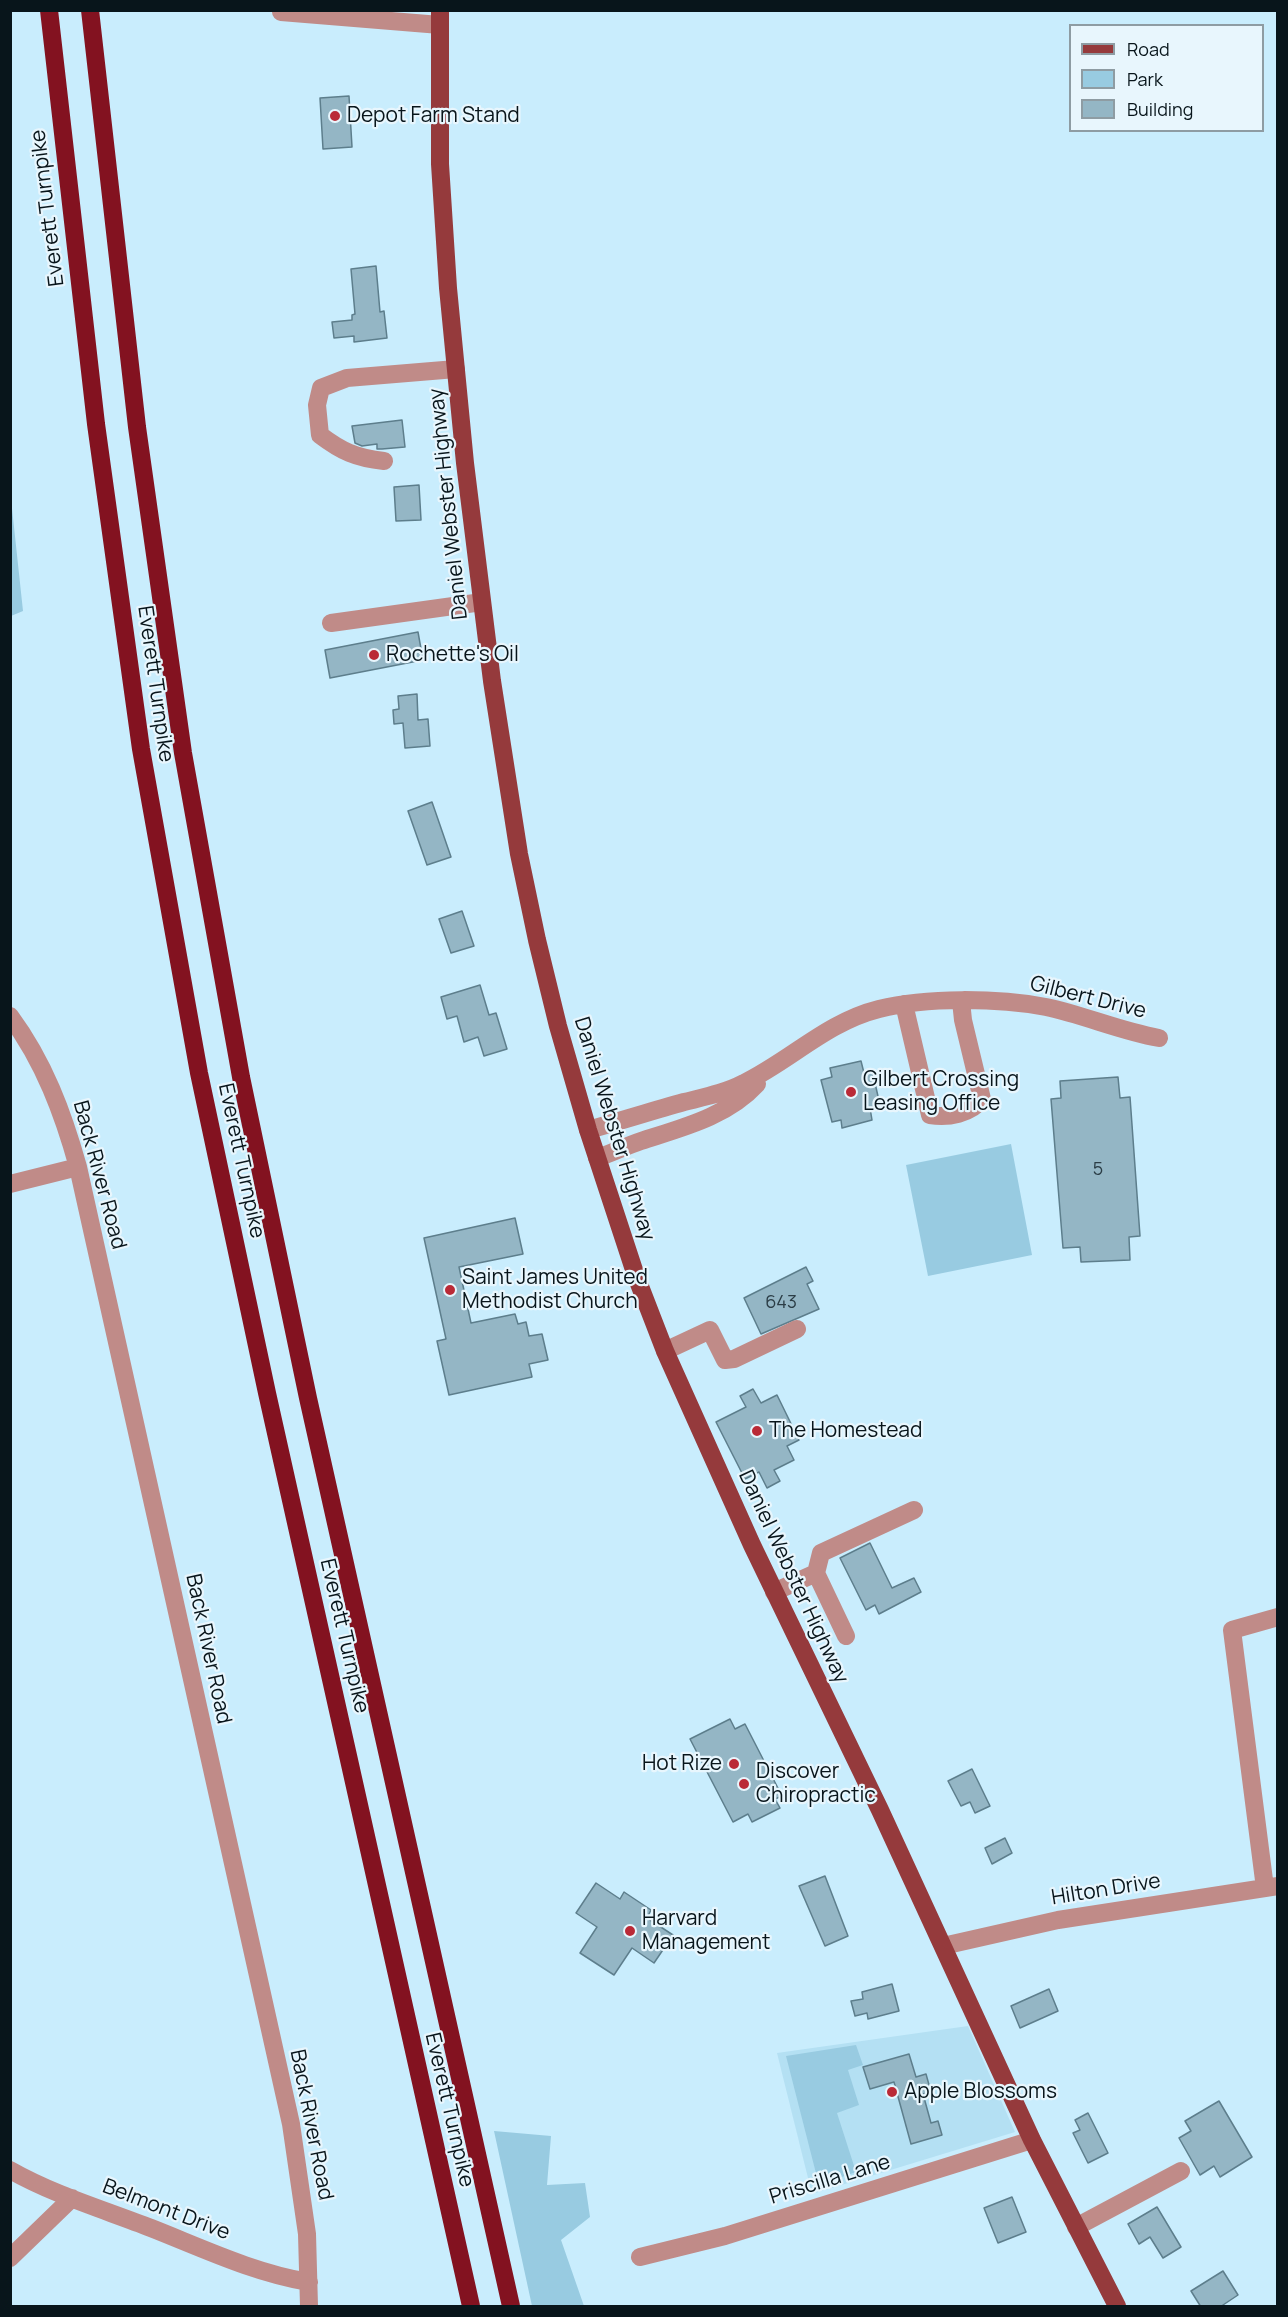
<!DOCTYPE html>
<html>
<head>
<meta charset="utf-8">
<style>
  body { margin:0 }
  #map { position:relative; width:1288px; height:2317px; overflow:hidden; background:#c9edfd; font-family:Manrope,sans-serif }
  canvas { display:block }
  .frame { position:absolute; inset:0; border:12px solid #08151b; pointer-events:none }
  .legend { position:absolute; left:1069px; top:24px; width:195px; height:108px; box-sizing:border-box; background:#e8f6fd; border:2px solid #8e9ca3; margin:0; padding:8px 10px; list-style:none; font-size:18px; color:#08151b }
  .legend li { display:flex; align-items:center; gap:12px; height:30px }
  .legend b { width:30px; border:2px solid #8e9ca3 }
</style>
</head>
<body>
<div id="map">
<canvas width="1288" height="2317"></canvas>
<div class="frame"></div>
<ul class="legend">
<li><b style="height:8px;background:#953a3c"></b>Road</li>
<li><b style="height:16px;background:#98cbe1"></b>Park</li>
<li><b style="height:16px;background:#94b6c5"></b>Building</li>
</ul>
</div>
<script>
const ctx = document.querySelector('canvas').getContext('2d');
ctx.lineJoin = 'round';
function fillPath(path, color) { ctx.fillStyle = color; ctx.fill(path, 'evenodd'); }
function strokePath(path, color, width, dash) { ctx.strokeStyle = color; ctx.lineWidth = width; ctx.lineCap = dash ? 'butt' : 'round'; ctx.setLineDash(dash || []); ctx.stroke(path); }
function label(font, color, halo, rows, align = 'center') {
  ctx.font = font + ' Manrope,sans-serif'; ctx.lineWidth = 4.5; ctx.setLineDash([]); ctx.textBaseline = 'middle'; ctx.strokeStyle = halo; ctx.fillStyle = color; for (const [text, x, y, turn = 0] of rows) {
    ctx.save(); ctx.translate(x, y); ctx.rotate((+turn || 0) * Math.PI / 180); ctx.textAlign = isNaN(turn) ? turn : align; if (halo) ctx.strokeText(text, 0, 0); ctx.fillText(text, 0, 0); ctx.restore();
  }
}
fillPath(new Path2D(`
  M 968,2026 L 1015,2132 L 812,2194 L 777,2053 Z`), '#b4e0f3');
fillPath(new Path2D(`
  M 11,499 L 23,611 L 11,616 L 10,616 Z
  M 1011,1144 L 1032,1255 L 928,1276 L 906,1165 Z
  M 856,2045 L 863,2065 L 848,2070 L 859,2105 L 837,2113 L 856,2172 L 819,2185 L 786,2056 Z
  M 494,2131 L 551,2136 L 547,2185 L 585,2183 L 590,2217 L 561,2240 L 584,2306 L 532,2306 Z`), '#98cbe1');
const building = new Path2D(`
  M 349,96 L 352,147 L 323,149 L 320,98 Z
  M 376,266 L 380,312 L 384,311 L 387,338 L 354,342 L 354,336 L 334,338 L 332,322 L 352,320 L 352,315 L 355,314 L 351,269 Z
  M 402,420 L 405,447 L 382,449 L 377,449 L 377,444 L 362,446 L 355,443 L 352,426 Z
  M 419,485 L 421,520 L 396,521 L 394,487 Z
  M 418,632 L 423,660 L 330,678 L 325,650 Z
  M 417,694 L 418,720 L 428,719 L 430,746 L 405,748 L 403,723 L 394,724 L 393,710 L 399,709 L 398,696 Z
  M 432,802 L 451,857 L 427,865 L 408,811 Z
  M 462,911 L 474,946 L 451,953 L 439,919 Z
  M 480,985 L 489,1015 L 496,1013 L 507,1049 L 484,1056 L 478,1037 L 464,1042 L 457,1016 L 447,1019 L 441,997 Z
  M 861,1061 L 864,1073 L 872,1070 L 880,1105 L 870,1108 L 872,1120 L 842,1128 L 841,1120 L 832,1122 L 821,1080 L 832,1077 L 830,1068 Z
  M 1118,1077 L 1120,1098 L 1130,1097 L 1140,1236 L 1129,1237 L 1130,1260 L 1081,1262 L 1080,1247 L 1063,1248 L 1051,1099 L 1061,1098 L 1060,1081 Z
  M 515,1218 L 523,1254 L 459,1267 L 471,1323 L 515,1314 L 518,1324 L 526,1322 L 529,1336 L 542,1334 L 548,1360 L 529,1364 L 532,1377 L 449,1395 L 437,1341 L 446,1339 L 424,1238 Z
  M 806,1267 L 813,1281 L 807,1284 L 819,1309 L 761,1334 L 744,1298 Z
  M 753,1389 L 761,1403 L 777,1395 L 799,1440 L 787,1446 L 794,1460 L 774,1470 L 780,1481 L 767,1488 L 759,1472 L 745,1479 L 716,1422 L 746,1407 L 740,1396 Z
  M 870,1543 L 892,1588 L 914,1578 L 921,1592 L 879,1614 L 875,1605 L 866,1610 L 840,1558 Z
  M 730,1719 L 735,1729 L 745,1724 L 782,1796 L 775,1799 L 780,1808 L 752,1822 L 748,1814 L 733,1822 L 690,1739 Z
  M 972,1769 L 990,1806 L 975,1813 L 970,1802 L 961,1806 L 948,1781 Z
  M 1005,1838 L 1012,1853 L 992,1864 L 985,1848 Z
  M 825,1876 L 848,1936 L 825,1946 L 799,1886 Z
  M 596,1883 L 620,1899 L 624,1892 L 651,1910 L 647,1918 L 673,1935 L 654,1963 L 632,1948 L 614,1975 L 580,1953 L 597,1927 L 576,1913 Z
  M 892,1984 L 899,2011 L 868,2019 L 867,2013 L 855,2016 L 851,2001 L 863,1999 L 862,1992 Z
  M 1049,1989 L 1058,2011 L 1020,2028 L 1011,2006 Z
  M 909,2054 L 916,2077 L 926,2074 L 931,2092 L 923,2094 L 931,2123 L 938,2121 L 942,2135 L 911,2144 L 894,2082 L 870,2089 L 863,2067 Z
  M 1219,2101 L 1252,2157 L 1220,2177 L 1214,2166 L 1200,2175 L 1179,2138 L 1191,2131 L 1185,2121 Z
  M 1088,2113 L 1108,2153 L 1088,2163 L 1073,2133 L 1080,2130 L 1075,2120 Z
  M 1012,2197 L 1026,2232 L 998,2243 L 984,2208 Z
  M 1157,2207 L 1181,2247 L 1163,2258 L 1150,2237 L 1139,2244 L 1128,2224 Z
  M 1223,2271 L 1238,2295 L 1220,2307 L 1201,2307 L 1191,2291 Z`);
fillPath(building, '#94b6c5');
strokePath(building, '#5d7e8c', 1.5);
strokePath(new Path2D(`
  M 281,10 L 281,12 L 440,25
  M 384,461 C 356,458 341,451 320,435 L 317,405 L 321,388 L 347,378 L 456,369
  M 331,623 L 482,602
  M 904,1004 L 930,1115 C 948,1118 971,1114 982,1099 L 963,1020 L 961,1001
  M 10,1016 C 44,1062 63,1113 78,1167 L 291,2124 L 307,2234 L 309,2306
  M 588,1130 C 620,1121 652,1111 684,1102 C 704,1097 725,1093 744,1083 C 791,1060 827,1022 879,1009 C 926,997 998,998 1046,1007 C 1084,1015 1120,1031 1159,1038
  M 597,1158 C 612,1153 626,1146 641,1141 C 681,1128 727,1117 757,1084
  M 10,1184 L 78,1167
  M 665,1351 L 710,1330 L 725,1360 L 734,1359 L 797,1329
  M 816,1573 L 821,1553 L 914,1510
  M 774,1592 L 816,1573 L 846,1636
  M 1265,1888 L 1232,1630 L 1278,1617
  M 943,1946 L 1058,1920 L 1278,1886
  M 10,2170 C 54,2195 105,2210 151,2228 C 202,2248 254,2273 309,2282
  M 1076,2227 L 1181,2171
  M 640,2257 L 725,2236 L 1032,2140
  M 10,2258 L 72,2198`), '#c08b88', 18);
strokePath(new Path2D(`
  M 440,10 L 440,164 L 448,288 L 465,463 L 492,681 L 519,854 L 537,940 L 558,1026 L 588,1130 L 636,1276 L 665,1351 L 752,1545 L 880,1810 L 1032,2140 L 1117,2306`), '#953a3c', 18);
strokePath(new Path2D(`
  M 49,10 L 96,424 L 141,749 L 199,1073 L 267,1393 L 471,2306
  M 90,10 L 137,427 L 183,753 L 241,1077 L 308,1398 L 511,2306`), '#831220', 18);
for (const [x, y, r, color] of [
  [335,116,6,"#ba2a37"],
  [374,655,6,"#ba2a37"],
  [851,1092,6,"#ba2a37"],
  [450,1290,6,"#ba2a37"],
  [757,1431,6,"#ba2a37"],
  [734,1764,6,"#ba2a37"],
  [744,1784,6,"#ba2a37"],
  [630,1931,6,"#ba2a37"],
  [892,2092,6,"#ba2a37"]
]) { const dot = new Path2D(); dot.arc(x, y, r, 0, 2 * Math.PI); ctx.fillStyle = color; ctx.fill(dot); strokePath(dot, '#e8f6fd', 2); }
label('18px', '#2b3d46', null, [
  ["5",1098,1170],
  ["643",781,1303]
]);
label('21px', '#08151b', '#e8f6fd', [
  ["Depot Farm Stand",347,116],
  ["Rochette's Oil",386,655],
  ["Gilbert Crossing",863,1080],
  ["Leasing Office",863,1104],
  ["Saint James United",462,1278],
  ["Methodist Church",462,1302],
  ["The Homestead",769,1431],
  ["Hot Rize",722,1764,"right"],
  ["Discover",756,1772],
  ["Chiropractic",756,1796],
  ["Harvard",642,1919],
  ["Management",642,1943],
  ["Apple Blossoms",904,2092]
], 'left');
label('21px', '#08151b', '#e8f6fd', [
  ["Everett Turnpike",48,208,-97],
  ["Daniel Webster Highway",449,504,-96],
  ["Everett Turnpike",155,684,82],
  ["Gilbert Drive",1088,998,14],
  ["Daniel Webster Highway",614,1129,73],
  ["Everett Turnpike",241,1161,78],
  ["Back River Road",99,1175,75],
  ["Daniel Webster Highway",793,1577,65],
  ["Everett Turnpike",344,1636,77],
  ["Back River Road",208,1649,78],
  ["Hilton Drive",1106,1890,-9],
  ["Everett Turnpike",449,2110,77],
  ["Back River Road",311,2125,79],
  ["Priscilla Lane",830,2180,-17],
  ["Belmont Drive",166,2210,21]
]);
</script>
</body>
</html>
